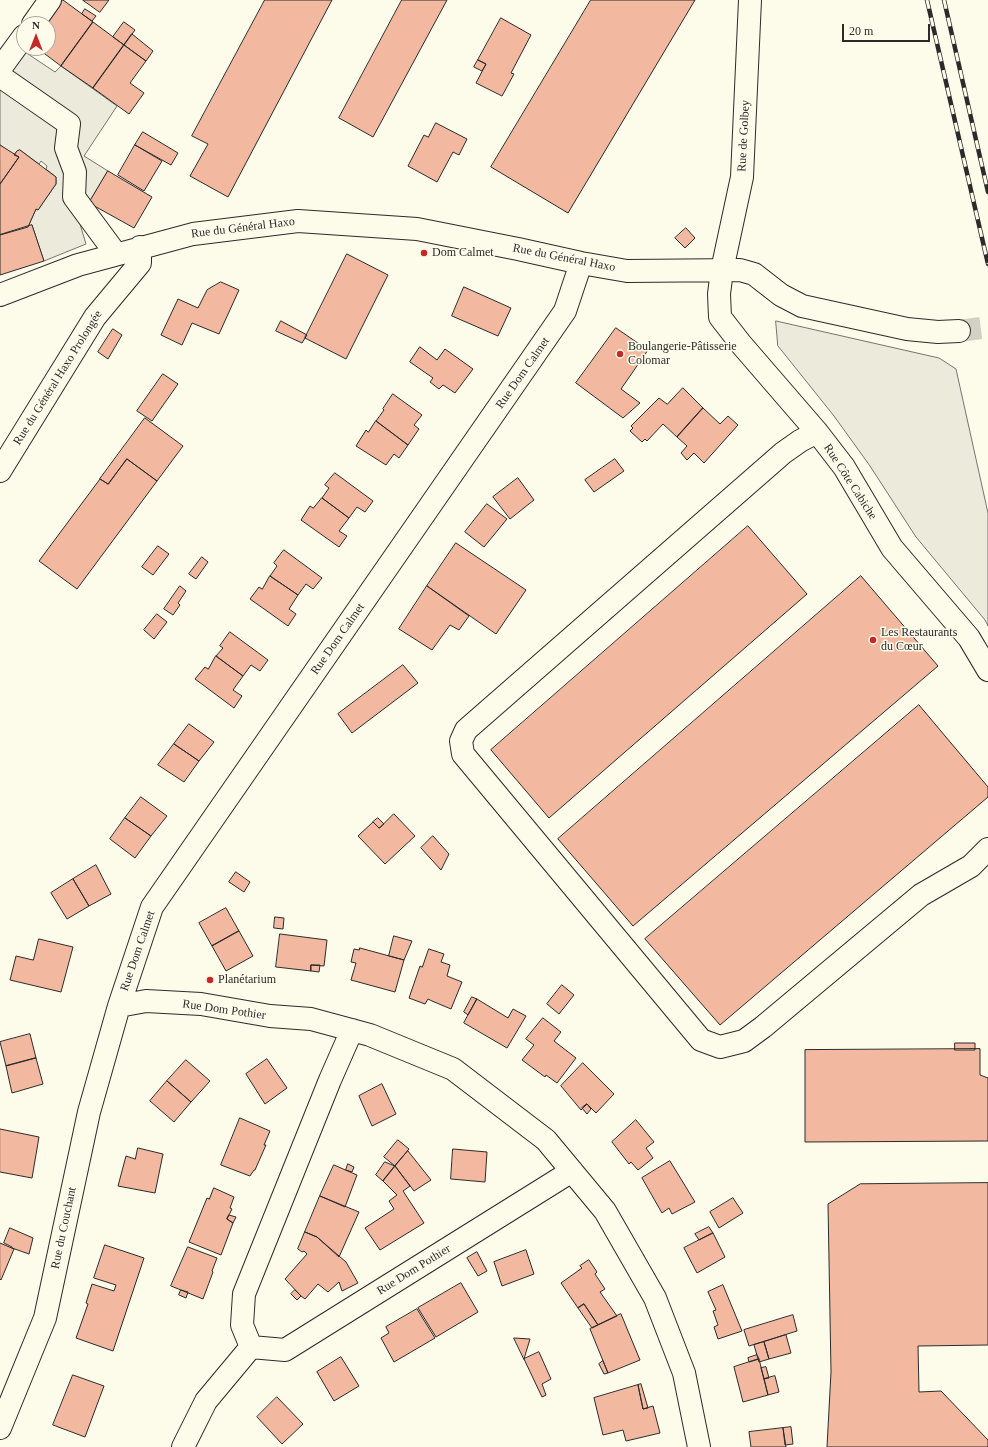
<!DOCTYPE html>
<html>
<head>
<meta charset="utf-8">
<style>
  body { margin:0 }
  #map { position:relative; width:988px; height:1447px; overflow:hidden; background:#fdfbea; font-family:Georgia,serif }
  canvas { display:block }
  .north { position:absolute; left:16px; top:16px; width:40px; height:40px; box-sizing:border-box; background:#fdfbea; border:1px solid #a9a89e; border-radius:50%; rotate:0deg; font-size:11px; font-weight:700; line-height:16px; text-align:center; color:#2b2b2b }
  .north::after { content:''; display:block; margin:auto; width:14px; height:18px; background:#c62828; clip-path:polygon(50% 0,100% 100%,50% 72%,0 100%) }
  .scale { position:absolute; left:842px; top:24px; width:88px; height:18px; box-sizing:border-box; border:2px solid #2b2b2b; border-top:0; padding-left:5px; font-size:12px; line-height:14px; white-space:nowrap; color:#2b2b2b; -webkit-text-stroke:3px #fdfbea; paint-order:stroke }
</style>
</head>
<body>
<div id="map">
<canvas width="988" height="1447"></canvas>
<div class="north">N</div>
<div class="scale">20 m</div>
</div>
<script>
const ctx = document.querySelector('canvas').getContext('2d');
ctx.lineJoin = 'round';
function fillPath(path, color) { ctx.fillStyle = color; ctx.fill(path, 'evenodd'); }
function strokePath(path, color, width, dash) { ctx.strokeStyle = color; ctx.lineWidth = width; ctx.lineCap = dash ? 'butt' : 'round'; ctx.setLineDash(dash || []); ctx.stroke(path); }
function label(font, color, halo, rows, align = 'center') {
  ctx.font = font + ' Georgia,serif'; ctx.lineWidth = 3; ctx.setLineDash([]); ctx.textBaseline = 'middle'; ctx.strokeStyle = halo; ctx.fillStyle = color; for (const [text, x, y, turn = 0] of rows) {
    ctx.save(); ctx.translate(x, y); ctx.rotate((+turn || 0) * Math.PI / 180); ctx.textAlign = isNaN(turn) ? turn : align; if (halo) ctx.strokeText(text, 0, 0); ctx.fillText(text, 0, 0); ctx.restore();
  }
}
const green = new Path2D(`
  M 776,321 L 939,358 L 956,369 L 988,513 L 988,626 L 985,620 L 916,537 L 870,466 L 834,416 L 778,346 Z`);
fillPath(green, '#ecebdb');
strokePath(green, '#74746e', 1);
const parking = new Path2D(`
  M 25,52 L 55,72 L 61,66 L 117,106 L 84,156 L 108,171 L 89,203 L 77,214 L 86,244 L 44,261 L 32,225 L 28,227 L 36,209 L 38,210 L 56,184 L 56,177 L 46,169 L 47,166 L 41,161 L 39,164 L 20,150 L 17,151 L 14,155 L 0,145 L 0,87 Z`);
fillPath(parking, '#eceadb');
strokePath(parking, '#74746e', 1);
const building = new Path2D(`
  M 63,0 L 93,22 L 61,66 L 37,48 L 48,48 L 48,24 L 45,24 Z
  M 83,0 L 109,0 L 100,12 Z
  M 265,0 L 332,0 L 228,197 L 190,176 L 208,144 L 192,136 Z
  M 402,0 L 447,0 L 373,137 L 339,118 Z
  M 591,0 L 695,0 L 568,213 L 491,167 Z
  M 85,9 L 96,16 L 92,21 L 82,14 Z
  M 501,18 L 531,35 L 511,73 L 514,74 L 502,96 L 476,83 L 486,64 L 478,60 Z
  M 93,22 L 124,45 L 93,88 L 61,66 Z
  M 124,22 L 135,30 L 124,45 L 113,37 Z
  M 132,34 L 153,51 L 146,61 L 124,45 Z
  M 124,45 L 146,61 L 130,83 L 144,93 L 129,114 L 93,88 Z
  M 478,60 L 486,64 L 482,71 L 474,67 Z
  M 436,123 L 467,139 L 459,155 L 453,152 L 437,182 L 408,166 L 424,135 L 428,137 Z
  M 143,132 L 178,153 L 171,165 L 135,145 Z
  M 0,145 L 19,157 L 0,184 Z
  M 135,145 L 162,161 L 144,191 L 118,175 Z
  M 20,150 L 56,177 L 56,184 L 38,210 L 36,209 L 28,227 L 0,235 L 0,184 L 19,157 L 14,155 L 17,151 Z
  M 108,171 L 152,197 L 134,228 L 89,203 Z
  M 32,225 L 44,261 L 0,275 L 0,235 Z
  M 686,228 L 695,238 L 685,248 L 675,238 Z
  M 347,254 L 388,275 L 346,359 L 305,338 Z
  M 221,282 L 239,290 L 219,334 L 192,323 L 182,345 L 161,335 L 178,299 L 198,308 L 207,290 Z
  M 464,287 L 511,308 L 498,336 L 452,316 Z
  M 281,321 L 307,335 L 302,343 L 276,331 Z
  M 616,328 L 648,350 L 621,389 L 640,403 L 623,418 L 576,383 Z
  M 113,329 L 122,335 L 108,359 L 98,352 Z
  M 420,347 L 437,360 L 445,349 L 473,369 L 455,393 L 443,385 L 439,389 L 430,382 L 433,378 L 410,362 Z
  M 163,374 L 178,384 L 152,421 L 137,411 Z
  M 683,388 L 703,408 L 677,437 L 663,424 L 647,441 L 645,439 L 642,442 L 630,431 L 633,428 L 631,426 L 659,398 L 667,404 Z
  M 393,394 L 422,415 L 414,425 L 419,429 L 408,445 L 376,421 L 384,410 L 383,409 Z
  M 703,408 L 720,424 L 728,416 L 738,425 L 704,463 L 694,453 L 687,460 L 681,453 L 687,446 L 677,437 Z
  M 145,418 L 183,446 L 157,481 L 127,459 L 108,484 L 100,479 Z
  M 376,421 L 408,445 L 399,458 L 394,454 L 386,465 L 356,446 L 366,430 L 368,432 Z
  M 127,459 L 157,481 L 77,589 L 39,561 L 100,479 L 108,484 Z
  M 615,459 L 624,471 L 594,492 L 585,480 Z
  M 335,473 L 373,501 L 365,512 L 357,507 L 349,518 L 322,498 L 329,488 L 325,485 Z
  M 518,478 L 534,500 L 510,519 L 493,497 Z
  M 322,498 L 349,518 L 339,531 L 347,536 L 339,547 L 301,520 L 310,506 L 313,508 Z
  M 487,504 L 507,519 L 484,547 L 465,532 Z
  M 748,526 L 807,594 L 549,818 L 491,750 Z
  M 456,543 L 526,590 L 496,634 L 427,586 Z
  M 158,546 L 169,554 L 153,575 L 142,567 Z
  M 284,550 L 322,578 L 313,589 L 306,584 L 298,595 L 270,576 L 277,566 L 274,563 Z
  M 202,557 L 208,562 L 196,579 L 189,574 Z
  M 270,576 L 298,595 L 289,609 L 296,614 L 288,626 L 250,599 L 259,587 L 262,589 Z
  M 861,576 L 938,666 L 633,926 L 558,839 Z
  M 180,586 L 186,591 L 178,603 L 180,605 L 173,615 L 164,609 Z
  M 427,586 L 469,616 L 459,630 L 450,625 L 432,650 L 399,629 Z
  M 157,614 L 167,622 L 154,639 L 144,630 Z
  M 230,632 L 268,660 L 260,671 L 251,665 L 243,676 L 216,656 L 223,648 L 220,646 Z
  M 216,656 L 243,676 L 233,690 L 242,696 L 234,708 L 195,679 L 205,667 L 208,669 Z
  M 403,665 L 418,683 L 352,733 L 338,714 Z
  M 919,705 L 988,787 L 988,797 L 720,1025 L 645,939 Z
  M 189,724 L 214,742 L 199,761 L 174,744 Z
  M 174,744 L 199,761 L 184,782 L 158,765 Z
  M 141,797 L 167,816 L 151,836 L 125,818 Z
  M 394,814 L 415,836 L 385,864 L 358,836 L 373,822 L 379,828 Z
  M 125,818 L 151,836 L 135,858 L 110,839 Z
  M 378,818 L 384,824 L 379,828 L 373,822 Z
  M 433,836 L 449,854 L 441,870 L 421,848 Z
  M 96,865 L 111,894 L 89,906 L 73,879 Z
  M 236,872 L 250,882 L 244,892 L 229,882 Z
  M 73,879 L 89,906 L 67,919 L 51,893 Z
  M 226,908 L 239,931 L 212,946 L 199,923 Z
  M 275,917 L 284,918 L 283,929 L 274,928 Z
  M 239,931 L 253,956 L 226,971 L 212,946 Z
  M 280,934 L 327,940 L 324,966 L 311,965 L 311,971 L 276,967 Z
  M 394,936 L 412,941 L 404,960 L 389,956 Z
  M 39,939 L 73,947 L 61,992 L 10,980 L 16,956 L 33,960 Z
  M 360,948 L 404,960 L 395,992 L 351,980 L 356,963 L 351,962 L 354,949 L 359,950 Z
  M 429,949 L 444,954 L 441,962 L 450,965 L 447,976 L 462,982 L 451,1009 L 432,1001 L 428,999 L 425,1004 L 409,998 L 420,966 L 422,967 Z
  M 311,965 L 320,965 L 319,972 L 311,971 Z
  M 562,985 L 574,995 L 559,1014 L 547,1004 Z
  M 472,997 L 477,999 L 468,1015 L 464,1012 Z
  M 477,999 L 508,1018 L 513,1009 L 526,1016 L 507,1048 L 464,1023 Z
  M 543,1018 L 561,1032 L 554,1041 L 576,1058 L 557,1083 L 546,1075 L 545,1077 L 522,1060 L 534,1045 L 526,1039 Z
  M 30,1034 L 36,1058 L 6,1066 L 0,1042 Z
  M 955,1043 L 975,1043 L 975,1050 L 955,1050 Z
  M 980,1049 L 980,1075 L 988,1078 L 988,1141 L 805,1142 L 805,1050 Z
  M 36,1058 L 43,1084 L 12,1093 L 6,1066 Z
  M 267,1059 L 287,1088 L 265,1104 L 246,1074 Z
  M 186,1060 L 210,1081 L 191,1102 L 167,1081 Z
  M 583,1063 L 614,1094 L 596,1113 L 587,1104 L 581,1110 L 561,1086 Z
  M 167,1081 L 191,1102 L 174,1122 L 150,1101 Z
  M 382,1084 L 396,1114 L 372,1126 L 359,1096 Z
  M 587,1104 L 591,1109 L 587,1114 L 582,1108 Z
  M 240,1118 L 270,1131 L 264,1145 L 266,1145 L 255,1170 L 254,1170 L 250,1176 L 221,1165 Z
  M 636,1120 L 654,1142 L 646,1148 L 653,1158 L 638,1170 L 631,1162 L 629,1164 L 612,1142 Z
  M 0,1129 L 39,1137 L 32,1178 L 0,1172 Z
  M 398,1140 L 409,1149 L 395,1166 L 384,1157 Z
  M 138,1148 L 163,1154 L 155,1193 L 118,1186 L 126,1156 L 135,1159 Z
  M 453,1149 L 487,1152 L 485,1182 L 451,1179 Z
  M 408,1151 L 431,1180 L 414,1191 L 395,1166 Z
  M 670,1161 L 695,1202 L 672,1214 L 669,1208 L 662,1213 L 642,1178 Z
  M 385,1162 L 395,1166 L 383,1181 L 376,1175 Z
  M 348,1164 L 354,1167 L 352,1172 L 346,1170 Z
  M 334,1165 L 357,1175 L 345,1207 L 320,1196 Z
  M 395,1166 L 410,1186 L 403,1191 L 424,1223 L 380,1250 L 365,1228 L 394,1209 L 389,1201 L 397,1195 L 383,1181 Z
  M 988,1183 L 988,1345 L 918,1346 L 919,1392 L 941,1391 L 988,1440 L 988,1447 L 827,1447 L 831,1372 L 828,1204 L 860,1184 Z
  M 214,1188 L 234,1197 L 230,1208 L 232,1209 L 227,1219 L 233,1223 L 221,1255 L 189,1242 L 207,1198 L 209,1199 Z
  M 320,1196 L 359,1212 L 339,1257 L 317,1237 L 305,1232 Z
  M 733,1198 L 743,1213 L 719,1228 L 710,1212 Z
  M 229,1215 L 236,1217 L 233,1223 L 227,1219 Z
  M 709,1227 L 713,1233 L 699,1240 L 695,1234 Z
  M 10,1228 L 33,1238 L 29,1254 L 12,1248 L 12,1247 L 4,1243 Z
  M 305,1232 L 317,1237 L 346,1262 L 358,1283 L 342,1291 L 339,1282 L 328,1292 L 318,1284 L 305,1299 L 301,1296 L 285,1279 L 307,1254 L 304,1251 L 302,1252 L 298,1249 Z
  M 713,1233 L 725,1257 L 697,1273 L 684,1248 Z
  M 0,1243 L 14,1249 L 1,1280 L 0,1279 Z
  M 105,1245 L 144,1258 L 113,1351 L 76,1338 L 88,1304 L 86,1303 L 92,1284 L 114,1291 L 116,1285 L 94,1278 Z
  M 188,1247 L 217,1258 L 212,1271 L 213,1272 L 203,1299 L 171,1286 Z
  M 526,1250 L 534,1274 L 502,1286 L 494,1262 Z
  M 477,1252 L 487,1271 L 478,1276 L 467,1258 Z
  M 589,1260 L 597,1272 L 595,1274 L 605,1289 L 600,1292 L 617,1316 L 598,1325 L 584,1304 L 578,1308 L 561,1283 L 582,1268 L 580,1266 Z
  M 461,1283 L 478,1312 L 436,1337 L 418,1308 Z
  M 723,1285 L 742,1331 L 718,1339 L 714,1327 L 718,1325 L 713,1311 L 716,1310 L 708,1292 Z
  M 181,1290 L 188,1292 L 186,1298 L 179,1295 Z
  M 295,1290 L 301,1296 L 297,1300 L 291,1294 Z
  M 584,1304 L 598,1325 L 592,1328 L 578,1308 Z
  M 417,1309 L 435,1338 L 394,1362 L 381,1338 L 389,1333 L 386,1327 Z
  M 621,1314 L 640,1360 L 608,1373 L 590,1329 Z
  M 793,1315 L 797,1331 L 749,1346 L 744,1330 Z
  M 786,1335 L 791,1353 L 769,1359 L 764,1342 Z
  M 514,1338 L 530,1339 L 524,1359 Z
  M 764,1342 L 769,1359 L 759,1362 L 754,1345 Z
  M 539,1352 L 551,1379 L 542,1384 L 546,1395 L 542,1397 L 524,1359 Z
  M 757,1355 L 759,1359 L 749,1362 L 748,1358 Z
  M 341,1357 L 359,1386 L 334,1401 L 317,1372 Z
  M 759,1359 L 768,1395 L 743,1402 L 734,1367 Z
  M 603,1361 L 608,1373 L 604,1374 L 599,1364 Z
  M 766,1367 L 769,1378 L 764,1379 L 761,1368 Z
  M 73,1375 L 104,1386 L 85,1437 L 53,1425 Z
  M 775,1376 L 779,1392 L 768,1395 L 764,1379 Z
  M 641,1384 L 648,1408 L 643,1409 L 638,1385 Z
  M 638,1385 L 643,1409 L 653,1406 L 660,1433 L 626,1441 L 623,1430 L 603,1435 L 594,1398 Z
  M 277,1397 L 303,1424 L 282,1444 L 257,1417 Z
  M 791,1427 L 793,1444 L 785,1445 L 783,1428 Z
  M 783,1428 L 786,1447 L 751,1447 L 749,1432 Z`);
fillPath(building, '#f2b8a0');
strokePath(building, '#2b2b2b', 1);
strokePath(new Path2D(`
  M 959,331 L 988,327`), '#d3d1c4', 22, [22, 11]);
const minor = new Path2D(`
  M 750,0 L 742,177 L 722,270 L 719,294 L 720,317 L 741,344 L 817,432 L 844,467 L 892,548 L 969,638 L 988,670
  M 33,24 L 50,0
  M 0,69 L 24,36
  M 0,76 L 69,124 L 66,148 L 75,172 L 74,197 L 116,254
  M 0,295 L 78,265 L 193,234 L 298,221 L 417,229 L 518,249 L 581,263 L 627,271 L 740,270 L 754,274 L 781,295 L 802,306 L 907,329 L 938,332 L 959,331
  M 817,432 L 800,441 L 783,453 L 466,730 L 461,741 L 463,754 L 701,1040 L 720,1047 L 744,1041 L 763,1027 L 921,895 L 971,866 L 988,849
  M 0,471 L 95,317 L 140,263 L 140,247
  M 119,1006 L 146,1001 L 201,1004 L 270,1016 L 311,1019 L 370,1035 L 453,1069 L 546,1140 L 605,1211 L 655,1298 L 684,1373 L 699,1447
  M 352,1030 L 330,1080 L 244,1294 L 242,1325 L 251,1347 L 285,1350 L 572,1171
  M 0,1428 L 45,1318 L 89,1112 L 119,1006 L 152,907 L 565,311 L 581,263
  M 183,1447 L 206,1401 L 251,1347`);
strokePath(minor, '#2b2b2b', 24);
strokePath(minor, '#fdfbea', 22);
const rail = new Path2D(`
  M 927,0 L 988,264
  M 944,0 L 988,192`);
strokePath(rail, '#2b2b2b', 4.5);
strokePath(rail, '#fdfbea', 3, [9]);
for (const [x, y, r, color] of [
  [424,253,4,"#c62828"],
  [620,354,4,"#c62828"],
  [873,640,4,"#c62828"],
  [210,980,4,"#c62828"]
]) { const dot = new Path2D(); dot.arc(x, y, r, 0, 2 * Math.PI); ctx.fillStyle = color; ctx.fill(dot); strokePath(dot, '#fdfbea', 1.5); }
label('12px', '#2b2b2b', '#fdfbea', [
  ["Rue de Golbey",744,136,-87],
  ["Rue du Général Haxo",243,228,-7],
  ["Rue du Général Haxo",564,258,11],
  ["Rue Dom Calmet",523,373,-55],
  ["Rue du Général Haxo Prolongée",58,378,-58],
  ["Rue Côte Cabiche",850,482,57],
  ["Rue Dom Calmet",338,639,-55],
  ["Rue Dom Calmet",138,951,-71],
  ["Rue Dom Pothier",224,1010,8],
  ["Rue du Couchant",64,1228,-78],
  ["Rue Dom Pothier",414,1270,-32]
]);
label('12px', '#2b2b2b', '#fdfbea', [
  ["Dom Calmet",432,253],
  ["Boulangerie-Pâtisserie",628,347],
  ["Colomar",628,361],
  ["Les Restaurants",881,633],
  ["du Cœur",881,647],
  ["Planétarium",218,980]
], 'left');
</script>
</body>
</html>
